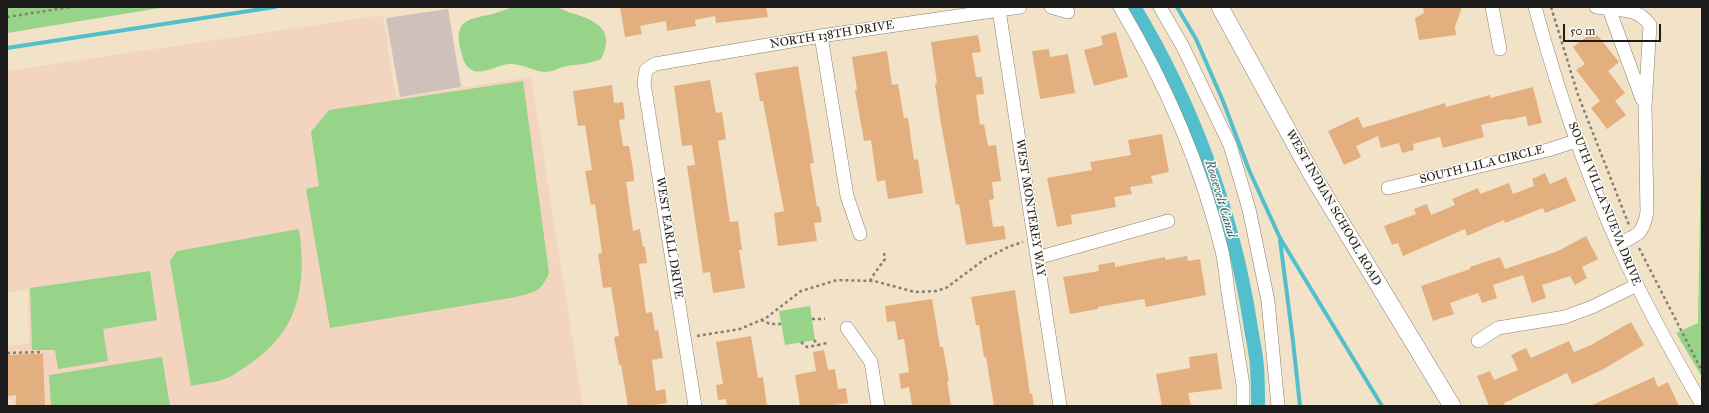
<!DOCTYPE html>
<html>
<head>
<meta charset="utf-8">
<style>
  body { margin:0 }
  #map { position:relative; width:1709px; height:413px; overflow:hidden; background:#f2e3c8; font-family:"IM FELL Great Primer",serif }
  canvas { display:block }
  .frame { position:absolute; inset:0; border:8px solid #1c1c1c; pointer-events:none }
  .scale { position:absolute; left:1563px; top:24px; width:98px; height:18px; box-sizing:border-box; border:2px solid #1c1c1c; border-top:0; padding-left:5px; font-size:12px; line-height:14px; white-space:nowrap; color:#1c1c1c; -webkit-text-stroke:3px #fdfcf7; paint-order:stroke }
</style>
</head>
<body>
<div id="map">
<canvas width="1709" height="413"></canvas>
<div class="frame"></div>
<div class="scale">50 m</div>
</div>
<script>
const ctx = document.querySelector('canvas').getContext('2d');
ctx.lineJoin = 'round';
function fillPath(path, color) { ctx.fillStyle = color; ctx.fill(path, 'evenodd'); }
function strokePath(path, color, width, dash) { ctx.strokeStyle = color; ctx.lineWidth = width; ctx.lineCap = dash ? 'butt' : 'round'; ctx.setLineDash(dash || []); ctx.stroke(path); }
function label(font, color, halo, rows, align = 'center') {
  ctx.font = font + ' "IM FELL Great Primer",serif'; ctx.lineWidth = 3; ctx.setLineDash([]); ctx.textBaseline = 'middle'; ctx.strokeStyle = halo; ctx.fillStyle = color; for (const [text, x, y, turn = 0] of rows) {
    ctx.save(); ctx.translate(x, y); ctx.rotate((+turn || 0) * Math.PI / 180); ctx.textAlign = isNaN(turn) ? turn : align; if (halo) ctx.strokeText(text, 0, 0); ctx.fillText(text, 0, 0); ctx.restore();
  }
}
fillPath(new Path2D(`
  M 383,15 L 396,98 L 531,77 L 583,406 L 14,406 L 13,400 L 7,400 L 7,345 L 29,344 L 28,290 L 7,293 L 7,71 Z`), '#f3d4be');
fillPath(new Path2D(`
  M 448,9 L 461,87 L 400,97 L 386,18 Z`), '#cfc0ba');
fillPath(new Path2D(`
  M 7,7 L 166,7 L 7,33 Z
  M 513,7 C 526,7 540,6 553,7 C 559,7 565,11 571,13 C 596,20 616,30 601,59 C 588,65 575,64 562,67 C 557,69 551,72 545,72 C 533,71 521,63 509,64 C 498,65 484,74 474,71 C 465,68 463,59 461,51 C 453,21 467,19 493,14 C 500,12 506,9 513,7 Z
  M 523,81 L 549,273 C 541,292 535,292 516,297 L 330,328 L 306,189 L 319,186 L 311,132 L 329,110 Z
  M 1702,104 L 1702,377 L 1676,333 L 1698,323 Z
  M 299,229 C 307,286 299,332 248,365 C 241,369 234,376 227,378 C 216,383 203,383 191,386 L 170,261 L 177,251 Z
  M 150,271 L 157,320 L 103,329 L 108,361 L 58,369 L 55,350 L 32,350 L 30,288 Z
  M 810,306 L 815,340 L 785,345 L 779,311 Z
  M 162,357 L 170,406 L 51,406 L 49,375 Z`), '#97d388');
strokePath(new Path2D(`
  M 1177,7 L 1196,39 L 1223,101 L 1249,170 L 1280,238 L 1382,406
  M 7,48 L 275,7
  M 1280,240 L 1293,341 L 1300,406`), '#53bfcc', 4);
strokePath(new Path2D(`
  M 1134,7 C 1191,101 1233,213 1250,322 C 1252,336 1256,352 1257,367 C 1258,380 1258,393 1258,406`), '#53bfcc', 14);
fillPath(new Path2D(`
  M 620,7 L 766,7 L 768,17 L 716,23 L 715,16 L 695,20 L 696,26 L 667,31 L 666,21 L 640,26 L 642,34 L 625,37 Z
  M 1423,7 L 1462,7 L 1455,27 L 1456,35 L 1419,40 L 1415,18 L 1424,13 Z
  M 1594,31 L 1619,62 L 1608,71 L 1625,93 L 1615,101 L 1626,115 L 1607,129 L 1591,108 L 1600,101 L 1576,70 L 1585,64 L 1573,47 Z
  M 1116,32 L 1128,77 L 1094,86 L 1084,50 L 1103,45 L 1101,36 Z
  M 978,35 L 981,52 L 972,53 L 976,77 L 982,77 L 984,94 L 976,95 L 980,125 L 984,124 L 988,146 L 996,145 L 1001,181 L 992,182 L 994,199 L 989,200 L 993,227 L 1004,226 L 1006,239 L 966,245 L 959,204 L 956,205 L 940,118 L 935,84 L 937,83 L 931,42 Z
  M 1049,49 L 1050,57 L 1068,54 L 1075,93 L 1040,99 L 1032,51 Z
  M 887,51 L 892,85 L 898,84 L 904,118 L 908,118 L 914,160 L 918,159 L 923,193 L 888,199 L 885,180 L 877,182 L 871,140 L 864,141 L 855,91 L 857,90 L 852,57 Z
  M 798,66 L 814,163 L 810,164 L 817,207 L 819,206 L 822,222 L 814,223 L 817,241 L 778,246 L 774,213 L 784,211 L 763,101 L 760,101 L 755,73 Z
  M 710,80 L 716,113 L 722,112 L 726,139 L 718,141 L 730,222 L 738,221 L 742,250 L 739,250 L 745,288 L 713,293 L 710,272 L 703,273 L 687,166 L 695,165 L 692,145 L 682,146 L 674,86 Z
  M 612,85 L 614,103 L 623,102 L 625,119 L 619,120 L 623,146 L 629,146 L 633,169 L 634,181 L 626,182 L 633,231 L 640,229 L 643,247 L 645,247 L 647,263 L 639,264 L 646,313 L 652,312 L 655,331 L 658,330 L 663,358 L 652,360 L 656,391 L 665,389 L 667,403 L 648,406 L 628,406 L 621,365 L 619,365 L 614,337 L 619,336 L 611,287 L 603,288 L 598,254 L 602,253 L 595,204 L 591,205 L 585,171 L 592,170 L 585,125 L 578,126 L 573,91 Z
  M 1533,87 L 1542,123 L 1528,126 L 1526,116 L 1508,120 L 1507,119 L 1481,125 L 1484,137 L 1443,148 L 1440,137 L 1413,144 L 1414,150 L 1402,153 L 1399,143 L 1381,148 L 1378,136 L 1356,146 L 1361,157 L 1344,165 L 1328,131 L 1358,117 L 1363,128 L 1445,103 L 1446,107 L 1490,95 L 1490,98 Z
  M 1162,134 L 1169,172 L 1151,176 L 1153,183 L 1130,187 L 1132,194 L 1114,197 L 1116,207 L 1071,215 L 1072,224 L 1057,227 L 1047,178 L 1092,170 L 1090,162 L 1131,155 L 1128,140 Z
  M 1545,173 L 1550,184 L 1566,177 L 1576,201 L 1545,213 L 1543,208 L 1505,223 L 1504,220 L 1467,236 L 1465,229 L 1403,256 L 1398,243 L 1392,245 L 1384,226 L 1416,214 L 1414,209 L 1427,204 L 1431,215 L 1455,205 L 1452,199 L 1478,188 L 1480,194 L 1509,183 L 1513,194 L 1534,186 L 1532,179 Z
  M 1586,236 L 1598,259 L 1582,267 L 1587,278 L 1575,285 L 1570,276 L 1542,285 L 1546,298 L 1532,303 L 1523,275 L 1493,285 L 1497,298 L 1482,303 L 1478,293 L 1450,303 L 1454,314 L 1433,321 L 1421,286 L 1470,269 L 1470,267 L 1500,257 L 1505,269 L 1558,251 Z
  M 1187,256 L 1188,261 L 1200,259 L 1206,295 L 1146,307 L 1144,299 L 1098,307 L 1098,309 L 1070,314 L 1063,277 L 1099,271 L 1098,265 L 1115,262 L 1115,267 L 1165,257 L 1165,260 Z
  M 1015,290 L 1030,394 L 1032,394 L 1034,406 L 994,406 L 986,357 L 984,357 L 979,325 L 976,325 L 971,297 Z
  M 932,299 L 940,347 L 943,347 L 949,381 L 947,381 L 951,406 L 912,406 L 909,387 L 901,389 L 899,374 L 909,372 L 904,339 L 898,340 L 895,321 L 887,322 L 885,306 Z
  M 1631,322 L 1644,345 L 1602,370 L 1572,384 L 1567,373 L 1504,403 L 1505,406 L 1489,406 L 1477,376 L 1490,371 L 1494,380 L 1518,370 L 1511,355 L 1526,348 L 1531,358 L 1569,341 L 1574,352 L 1591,345 Z
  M 751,336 L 758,378 L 763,377 L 767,406 L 727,406 L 726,399 L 718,400 L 716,385 L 723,384 L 716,342 Z
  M 824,350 L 828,370 L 835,369 L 838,389 L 846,388 L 848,403 L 826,406 L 800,406 L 795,375 L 816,371 L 813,352 Z
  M 1217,353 L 1222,389 L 1188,393 L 1191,406 L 1162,406 L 1156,374 L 1190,368 L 1189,357 Z
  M 32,354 L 43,354 L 45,406 L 16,406 L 16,395 L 7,396 L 7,355 Z
  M 1654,377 L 1658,387 L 1668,382 L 1679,406 L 1590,406 Z`), '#e4af7e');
const minor = new Path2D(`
  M 1051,7 L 1068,12
  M 1120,7 C 1164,81 1200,163 1221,247 C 1225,262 1226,277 1228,292 C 1233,323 1238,354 1243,385 L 1243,406
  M 1160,7 L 1183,47 L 1230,145 L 1249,209 L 1268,301 L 1278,406
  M 1492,7 L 1500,49
  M 1535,7 C 1561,103 1593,196 1637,285 C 1657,326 1680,366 1702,405
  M 1596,7 C 1616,11 1637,6 1650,25 L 1645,106 L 1647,212 C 1643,235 1637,235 1618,244
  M 1609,9 L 1642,99
  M 999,10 L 1060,406
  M 821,36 L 847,196 L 860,234
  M 1388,188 L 1548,150 L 1576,141
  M 1037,258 L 1168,221
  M 847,328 L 871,362 L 878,406
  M 1478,341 L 1498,328 L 1565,317 L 1592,307 L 1637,285
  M 695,406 L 644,83 L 646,70 L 655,64 L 821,36 L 1020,7`);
const major = new Path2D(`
  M 1220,7 L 1311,173 L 1452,406`);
strokePath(minor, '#878072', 14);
strokePath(major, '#878072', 18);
strokePath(new Path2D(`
  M 1551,7 L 1578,95 L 1629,225
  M 7,17 L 71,7
  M 1639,248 L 1702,371
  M 870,281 L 874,274 L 885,259 L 884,253
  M 812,319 L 825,319
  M 761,320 L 770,324 L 781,324
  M 697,336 L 740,329 L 766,318 L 801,291 L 837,280 L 874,281 L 915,292 L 936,291 L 946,288 L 985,259 L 1008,247 L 1023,242
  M 814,340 L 818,345 L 827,343
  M 801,342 L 807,347 L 818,345
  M 7,353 L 43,352`), '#878072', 2.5, [3, 3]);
strokePath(minor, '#fff', 13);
strokePath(major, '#fff', 17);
label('12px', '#1c1c1c', '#fdfcf7', [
  ["NORTH 138TH DRIVE",832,35,-9],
  ["SOUTH LILA CIRCLE",1482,165,-14],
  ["SOUTH VILLA NUEVA DRIVE",1604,204,68],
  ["WEST MONTEREY WAY",1030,208,81],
  ["WEST INDIAN SCHOOL ROAD",1333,208,60],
  ["WEST EARLL DRIVE",669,238,81]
]);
label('italic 13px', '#325d62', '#fdfcf7', [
  ["Roosevelt Canal",1220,199,73]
]);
</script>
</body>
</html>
